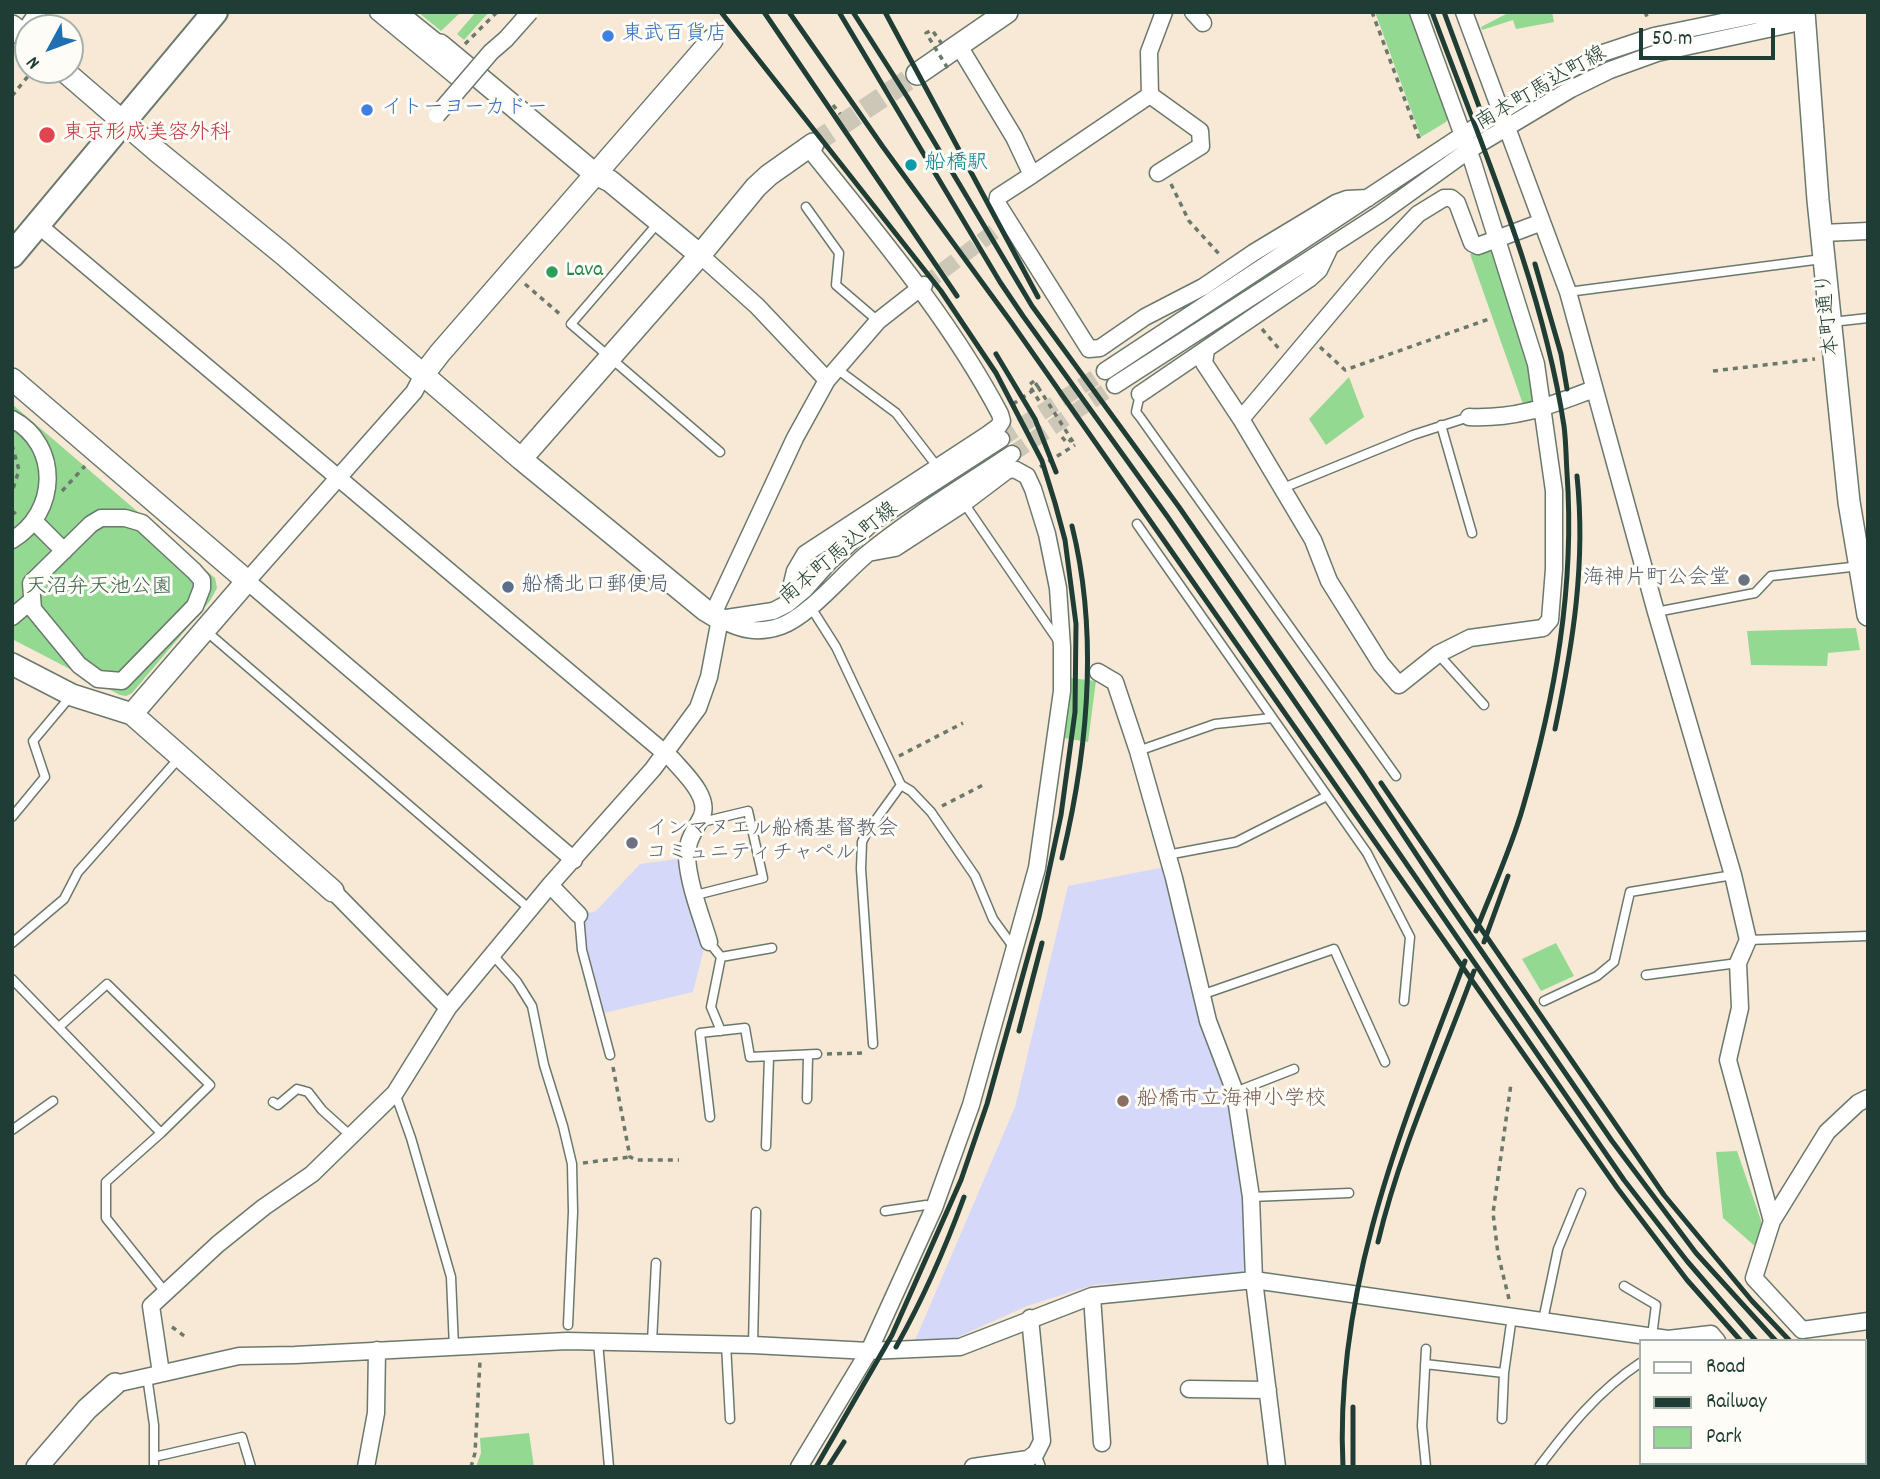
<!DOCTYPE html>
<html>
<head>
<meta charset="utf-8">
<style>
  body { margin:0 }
  #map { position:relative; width:1880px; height:1479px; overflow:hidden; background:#f7e9d6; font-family:Dekko,sans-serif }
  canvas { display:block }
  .frame { position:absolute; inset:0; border:14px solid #1f3d34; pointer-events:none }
  .legend { position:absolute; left:1639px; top:1339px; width:228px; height:126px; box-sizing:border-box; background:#fdfcf7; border:2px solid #a4b0a9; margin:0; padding:9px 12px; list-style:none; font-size:21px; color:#1f3d34 }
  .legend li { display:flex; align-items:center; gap:14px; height:35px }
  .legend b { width:35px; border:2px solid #a4b0a9 }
  .north { position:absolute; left:14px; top:14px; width:70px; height:70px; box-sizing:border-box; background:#fdfcf7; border:2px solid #a4b0a9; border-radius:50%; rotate:229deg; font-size:19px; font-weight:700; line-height:28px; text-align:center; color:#1f3d34 }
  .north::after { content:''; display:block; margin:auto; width:24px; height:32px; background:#1f6fb2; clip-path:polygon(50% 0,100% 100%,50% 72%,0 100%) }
  .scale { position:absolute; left:1639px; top:28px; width:136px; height:32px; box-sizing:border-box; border:4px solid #1f3d34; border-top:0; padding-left:9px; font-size:21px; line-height:24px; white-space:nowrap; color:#1f3d34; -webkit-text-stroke:5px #fdfcf7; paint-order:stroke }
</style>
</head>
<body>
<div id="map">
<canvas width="1880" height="1479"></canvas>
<div class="frame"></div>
<ul class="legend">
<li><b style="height:9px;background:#fff"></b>Road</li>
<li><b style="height:9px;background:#1f3d34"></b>Railway</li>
<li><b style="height:19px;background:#93d992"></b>Park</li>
</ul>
<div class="north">N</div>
<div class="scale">50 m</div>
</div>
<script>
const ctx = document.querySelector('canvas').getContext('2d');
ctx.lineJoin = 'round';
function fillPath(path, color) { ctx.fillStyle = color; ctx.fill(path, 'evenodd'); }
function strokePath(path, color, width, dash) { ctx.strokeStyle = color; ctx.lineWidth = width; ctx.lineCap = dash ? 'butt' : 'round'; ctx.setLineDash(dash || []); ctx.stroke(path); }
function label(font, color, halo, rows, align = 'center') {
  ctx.font = font + ' Dekko,"Klee One",sans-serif'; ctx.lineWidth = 6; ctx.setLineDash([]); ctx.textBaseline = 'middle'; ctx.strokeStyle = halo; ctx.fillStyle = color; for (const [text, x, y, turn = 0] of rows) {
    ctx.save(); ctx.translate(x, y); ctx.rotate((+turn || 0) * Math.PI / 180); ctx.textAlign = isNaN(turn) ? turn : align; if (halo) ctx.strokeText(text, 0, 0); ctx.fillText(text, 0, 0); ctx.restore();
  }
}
fillPath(new Path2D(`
  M 684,858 L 705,945 L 693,992 L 604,1013 L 584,936 L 585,914 L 596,911 L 640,864 Z
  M 1165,867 L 1228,1095 L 1244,1199 L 1247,1265 L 1242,1272 L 1093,1285 L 1027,1306 L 947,1342 L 914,1343 L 1015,1107 L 1068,886 Z`), '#d5d8f9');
fillPath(new Path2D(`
  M 418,12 L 461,12 L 441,31 Z
  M 476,12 L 489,12 L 464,40 L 457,34 Z
  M 1375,12 L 1408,12 L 1448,117 L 1446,122 L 1421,137 Z
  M 1510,12 L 1552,12 L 1554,22 L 1516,29 L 1513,20 L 1482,30 L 1481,27 Z
  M 1492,247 L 1528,365 L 1534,409 L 1525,410 L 1470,254 Z
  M 1349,377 L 1364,417 L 1326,445 L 1309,419 Z
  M 12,404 L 215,578 L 217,588 L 210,601 L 132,693 L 126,696 L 120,695 L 12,639 Z
  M 1856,628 L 1860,650 L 1828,653 L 1827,666 L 1751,665 L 1747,631 Z
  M 1071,678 L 1096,681 L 1088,742 L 1064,738 Z
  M 1556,943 L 1574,976 L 1541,991 L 1522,959 Z
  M 1737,1151 L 1764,1229 L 1757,1248 L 1723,1218 L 1716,1152 Z
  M 529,1433 L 534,1467 L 476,1467 L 481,1453 L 480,1438 Z`), '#93d992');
strokePath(new Path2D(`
  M 924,285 L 1004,224
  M 1001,439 L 1105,371
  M 1012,454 L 1115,385`), '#ccc7b6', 16, [16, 8]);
strokePath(new Path2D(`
  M 813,144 L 917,74`), '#ccc7b6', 21, [21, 10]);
const lane = new Path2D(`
  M 806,207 L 839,253 L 836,285 L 878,321
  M 658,223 L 571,324 L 720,452
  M 1568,292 L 1822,259
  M 1832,322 L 1868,318
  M 837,369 L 896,413 L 936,465
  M 1140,394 L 1136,412 L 1140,417 L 1396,776
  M 1441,425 L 1472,533
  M 1283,488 L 1413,435 L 1469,417
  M 964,503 L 1059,642
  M 1137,524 L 1367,853 L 1410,937 L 1404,1001
  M 810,606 L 836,647 L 901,785 L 867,832 L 862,842 L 861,869 L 873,1044
  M 1656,612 L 1755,593 L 1771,576 L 1860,566
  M 206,631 L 531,910
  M 1438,654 L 1484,705
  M 1138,751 L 1215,724 L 1272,718
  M 901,785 L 911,791 L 931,812 L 975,876 L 993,919 L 1014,948
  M 12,817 L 45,777 L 33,741 L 70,697
  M 1167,855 L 1236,842 L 1327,796
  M 696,895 L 763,878 L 748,811 L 698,823
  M 579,915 L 582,950 L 610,1055
  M 1748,940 L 1868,936
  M 709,942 L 721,957 L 772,948
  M 12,943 L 64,899 L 78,872 L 180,757
  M 492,954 L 517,982 L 532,1006 L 544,1065 L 563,1126 L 572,1164 L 573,1212 L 568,1325
  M 1646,975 L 1738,963
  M 12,979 L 161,1133
  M 1201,995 L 1334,949 L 1385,1062
  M 1544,1001 L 1597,976 L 1614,962 L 1630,892 L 1733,875
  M 59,1027 L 107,984 L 210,1085 L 161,1133 L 106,1182 L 106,1218 L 166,1293
  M 721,1031 L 711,1007 L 721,957
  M 1235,1092 L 1294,1069
  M 395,1093 L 411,1138 L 451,1277 L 454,1348
  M 807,1099 L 808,1056
  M 273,1102 L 278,1105 L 297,1089 L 308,1092 L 322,1110 L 352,1137
  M 710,1117 L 700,1033 L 745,1028 L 750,1057 L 817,1054
  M 12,1130 L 53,1101
  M 766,1146 L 769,1057
  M 1251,1197 L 1349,1193
  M 885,1211 L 926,1205 L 934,1208
  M 1624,1286 L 1656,1305 L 1652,1336
  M 1543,1320 L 1558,1249 L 1581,1193
  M 598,1342 L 609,1467
  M 652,1342 L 656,1263
  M 726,1344 L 730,1419
  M 753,1345 L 756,1212
  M 1425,1364 L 1504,1373
  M 147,1376 L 154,1425 L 154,1467
  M 1502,1419 L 1504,1373 L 1512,1316
  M 1036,1453 L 1041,1467
  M 154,1457 L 242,1437 L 251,1467
  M 1426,1467 L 1422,1426 L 1426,1349
  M 1539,1467 C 1569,1427 1598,1391 1640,1363
  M 1809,1467 L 1810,1463`);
const street = new Path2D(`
  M 378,12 L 464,83
  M 399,12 L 440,45
  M 1193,12 L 1203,23
  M 1464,12 L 1568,292 L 1656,612 L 1733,875 L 1748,940 L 1738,963 L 1740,1008 L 1728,1060 L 1772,1221
  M 22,35 L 38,12
  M 959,46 L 1014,137 L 1032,175 L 1150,95 L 1149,52 L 1164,12
  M 1150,95 L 1200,131 L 1201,146 L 1158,173
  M 1032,175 L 998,197 L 997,203 L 1089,349 L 1100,348 L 1145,317 L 1203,287 L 1253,253 L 1336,203 L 1347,199 L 1368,198
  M 37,224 L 672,759 C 684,773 712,798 701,818 C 694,832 686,842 687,858 C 689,886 701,915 709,942
  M 1822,233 L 1868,231
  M 700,255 L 757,306 L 827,380
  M 1206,350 L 1204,363 L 1241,419 L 1313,540 L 1329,581 L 1381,664 L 1399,685 L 1438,654 L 1470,638 L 1543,628 L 1550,620 L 1554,569 L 1554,491 L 1536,364 L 1473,163 L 1418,12
  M 1105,371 L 1463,135 L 1563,73 L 1603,53 L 1654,36 L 1756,15 L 1804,21
  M 423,375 L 414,392 L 247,581 L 574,860
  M 1115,385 L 1380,214 L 1469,150 L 1571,89 L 1610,70 L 1657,53 L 1791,24
  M 1140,394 L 1309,279 L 1319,270 L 1330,247
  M 1469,417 C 1519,419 1548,406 1594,389
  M 12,419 C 61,445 58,513 12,540
  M 1241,419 L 1381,253 L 1418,214 L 1444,198 L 1451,198 L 1457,203 L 1472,243 L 1478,246 L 1542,222
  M 101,518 L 125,518 L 142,523 L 194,571 L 202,580 L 202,588 L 195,606 L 122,681 L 98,679 L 79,665 L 33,609 L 31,583 L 91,524 Z
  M 34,521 L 64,551
  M 787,604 L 795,571 L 805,554 L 987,435 L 998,427 L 1002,421 L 1000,414 C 949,317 876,232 808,147
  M 712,616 L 795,438 L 827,380 L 878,321 L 924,285
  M 12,617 L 31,601
  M 720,619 C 741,630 758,634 781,626 C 809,616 843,574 867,554 C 912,517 964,486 1012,454
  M 720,619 L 773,611 L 787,604 L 805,589 L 829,562 L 874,521 L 1001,439
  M 1098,672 L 1115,682 L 1138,751 L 1174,878 L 1208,1021 L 1235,1092 L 1251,1197 L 1254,1280 L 1277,1467
  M 550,885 L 579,915
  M 333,891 L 448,1008
  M 1868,1098 L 1858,1103 L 1827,1132 L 1772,1221 L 1754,1278 L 1802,1330 L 1868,1321
  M 1092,1296 L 1102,1443
  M 161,1373 L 151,1306 L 218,1244 L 264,1207 L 312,1174 L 395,1093 L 448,1008 L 550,885 L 653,769 L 698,708 L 709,677 L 720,619
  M 115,1384 L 239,1356 L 295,1355 L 567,1341 L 753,1345 L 869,1351 L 960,1347 L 1092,1296 L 1254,1280 L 1668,1339 L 1711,1334 L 1717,1341
  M 1189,1389 L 1268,1390
  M 1839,1463 L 1843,1467
  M 366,1467 L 376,1413 L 377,1350
  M 799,1467 L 869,1351 L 934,1208 L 971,1105 L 1037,868 L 1062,691 L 1062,647 L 1058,588 L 1047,534 L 1033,489 L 1027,476 L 1016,470 L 1009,469 L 964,503 L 895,548 L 868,553
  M 973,1467 L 1028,1459 L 1036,1453 L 1042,1441 L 1030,1318
  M 1679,1467 L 1680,1463`);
const secondary = new Path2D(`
  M 1804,12 L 1818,200 L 1849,502 L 1868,615
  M 12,26 L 28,40
  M 440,45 L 595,174 L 610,181 L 700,255
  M 63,70 L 158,152 L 283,254 L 521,459 L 705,610 L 720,619
  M 917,74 L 1007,12
  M 423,375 L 440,353 L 712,40
  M 12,379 L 247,581 L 132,714
  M 521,459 L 700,255 L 756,187 L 769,175 L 813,144
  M 12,664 L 72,695 L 132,714 L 333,891
  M 37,1467 L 87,1409 L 115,1384`);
const primary = new Path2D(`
  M 12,255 L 215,12`);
strokePath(lane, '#6b796d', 11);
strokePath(street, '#6b796d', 19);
strokePath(secondary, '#6b796d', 24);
strokePath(primary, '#6b796d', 28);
strokePath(new Path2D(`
  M 1372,12 L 1421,143
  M 1645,12 L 1649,21
  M 465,44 L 497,12
  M 12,96 L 33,70
  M 833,105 L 840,114
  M 1171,184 L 1189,221 L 1220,255
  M 525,284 L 562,316
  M 1262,329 L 1280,350
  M 1320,347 L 1345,370 L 1489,319
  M 1713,371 L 1815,359
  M 1034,381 L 1029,385 L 1041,404
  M 1013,404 L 1038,387 L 1034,381
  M 1062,437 L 1067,443 L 1072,439
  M 12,445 L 19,470 L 12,492
  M 1040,467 L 1075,445
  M 62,491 L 85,466
  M 12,515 L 19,509
  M 899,756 L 963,723
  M 942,806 L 985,784
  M 827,1054 L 864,1053
  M 613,1067 L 630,1157 L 637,1160 L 679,1160
  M 583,1163 L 630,1157
  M 1509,1299 L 1498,1254 L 1493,1213 L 1511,1084
  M 172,1327 L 187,1338
  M 471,1467 L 475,1453 L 480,1361`), '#6b796d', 3.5, [5, 5]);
strokePath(lane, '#fff', 8);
strokePath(street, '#fff', 16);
strokePath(secondary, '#fff', 21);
strokePath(primary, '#fff', 24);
strokePath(new Path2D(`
  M 721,12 L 941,291 L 996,373 L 1042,461 L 1055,503 L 1065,540 L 1076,624 L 1075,712 L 1061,815 L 1039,917 L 987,1104 L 961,1180 L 892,1335 L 816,1467
  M 764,12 L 957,296
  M 789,12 L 883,147 L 1011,322 L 1618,1189 L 1687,1280 L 1741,1341
  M 839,12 L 1000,282 L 1023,316 L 1167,516 L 1624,1180 L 1687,1261 L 1756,1341
  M 853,12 L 908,98 L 1032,306 L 1179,507 L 1362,772 L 1447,901 L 1612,1141 L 1696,1253 L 1776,1341
  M 885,12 L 1038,297
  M 1432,12 C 1482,147 1542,283 1564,426 C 1566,441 1566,457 1567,473 C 1575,587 1555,698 1523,807 C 1511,849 1492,890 1476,931
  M 1444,12 L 1481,112
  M 1535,264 L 1561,354 L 1567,389
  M 996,354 L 1035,419 L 1056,472
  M 1555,729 C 1573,644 1586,563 1577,476
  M 1381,783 L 1664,1195 L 1752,1301 L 1790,1341
  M 1062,858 C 1088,750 1099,635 1072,526
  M 1484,942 L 1508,876
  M 1019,1031 L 1042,943
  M 1378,1242 C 1400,1149 1441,1061 1474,971
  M 896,1347 C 923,1299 945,1249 964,1197
  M 1864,1410 L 1868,1413
  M 1864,1424 L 1868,1427
  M 1864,1442 L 1868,1444
  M 1864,1456 L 1868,1459
  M 828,1467 L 844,1442
  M 1343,1467 C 1334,1288 1403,1124 1465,961
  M 1353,1467 L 1353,1407`), '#1f3d34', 5);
const streetBridge = new Path2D(`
  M 437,115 L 491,52 L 506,39 L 530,12`);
strokePath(streetBridge, '#6b796d', 19, []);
strokePath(new Path2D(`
  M 942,44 L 932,30 L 926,33 L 950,72
  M 1038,387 L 1075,445`), '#6b796d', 3.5, [5, 5]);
strokePath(streetBridge, '#fff', 16);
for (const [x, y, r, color] of [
  [608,36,7,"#3f7fe0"],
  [367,110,7,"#3f7fe0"],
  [47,135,9,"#e0444e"],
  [911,165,7,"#0f9aa8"],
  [552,272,7,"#2e9e5b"],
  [1744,580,7,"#6b7280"],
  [508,587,7,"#5c6f8a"],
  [632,843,7,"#6b7280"],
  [1123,1101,7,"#8d6e63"]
]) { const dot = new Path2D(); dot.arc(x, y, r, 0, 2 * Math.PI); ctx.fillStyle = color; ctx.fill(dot); strokePath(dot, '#fdfcf7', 2.5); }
label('21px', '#366cbe', '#fdfcf7', [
  ["東武百貨店",622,36],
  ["イトーヨーカドー",381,110]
], 'left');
label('21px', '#1f3d34', '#fdfcf7', [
  ["南本町馬込町線",1542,90,-30],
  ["本町通り",1830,314,-96],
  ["南本町馬込町線",840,555,-40]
]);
label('21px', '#be3a42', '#fdfcf7', [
  ["東京形成美容外科",63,135]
], 'left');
label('21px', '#0d838f', '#fdfcf7', [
  ["船橋駅",925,165]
], 'left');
label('21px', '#27864d', '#fdfcf7', [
  ["Lava",566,272]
], 'left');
label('21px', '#5b616d', '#fdfcf7', [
  ["海神片町公会堂",1730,580],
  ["インマヌエル船橋基督教会",646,831,"left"],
  ["コミュニティチャペル",646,855,"left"]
], 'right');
label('21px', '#4e5e75', '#fdfcf7', [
  ["船橋北口郵便局",522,587]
], 'left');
label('21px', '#3c644c', '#fdfcf7', [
  ["天沼弁天池公園",99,589]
]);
label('21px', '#785e54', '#fdfcf7', [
  ["船橋市立海神小学校",1137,1101]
], 'left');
</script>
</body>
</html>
